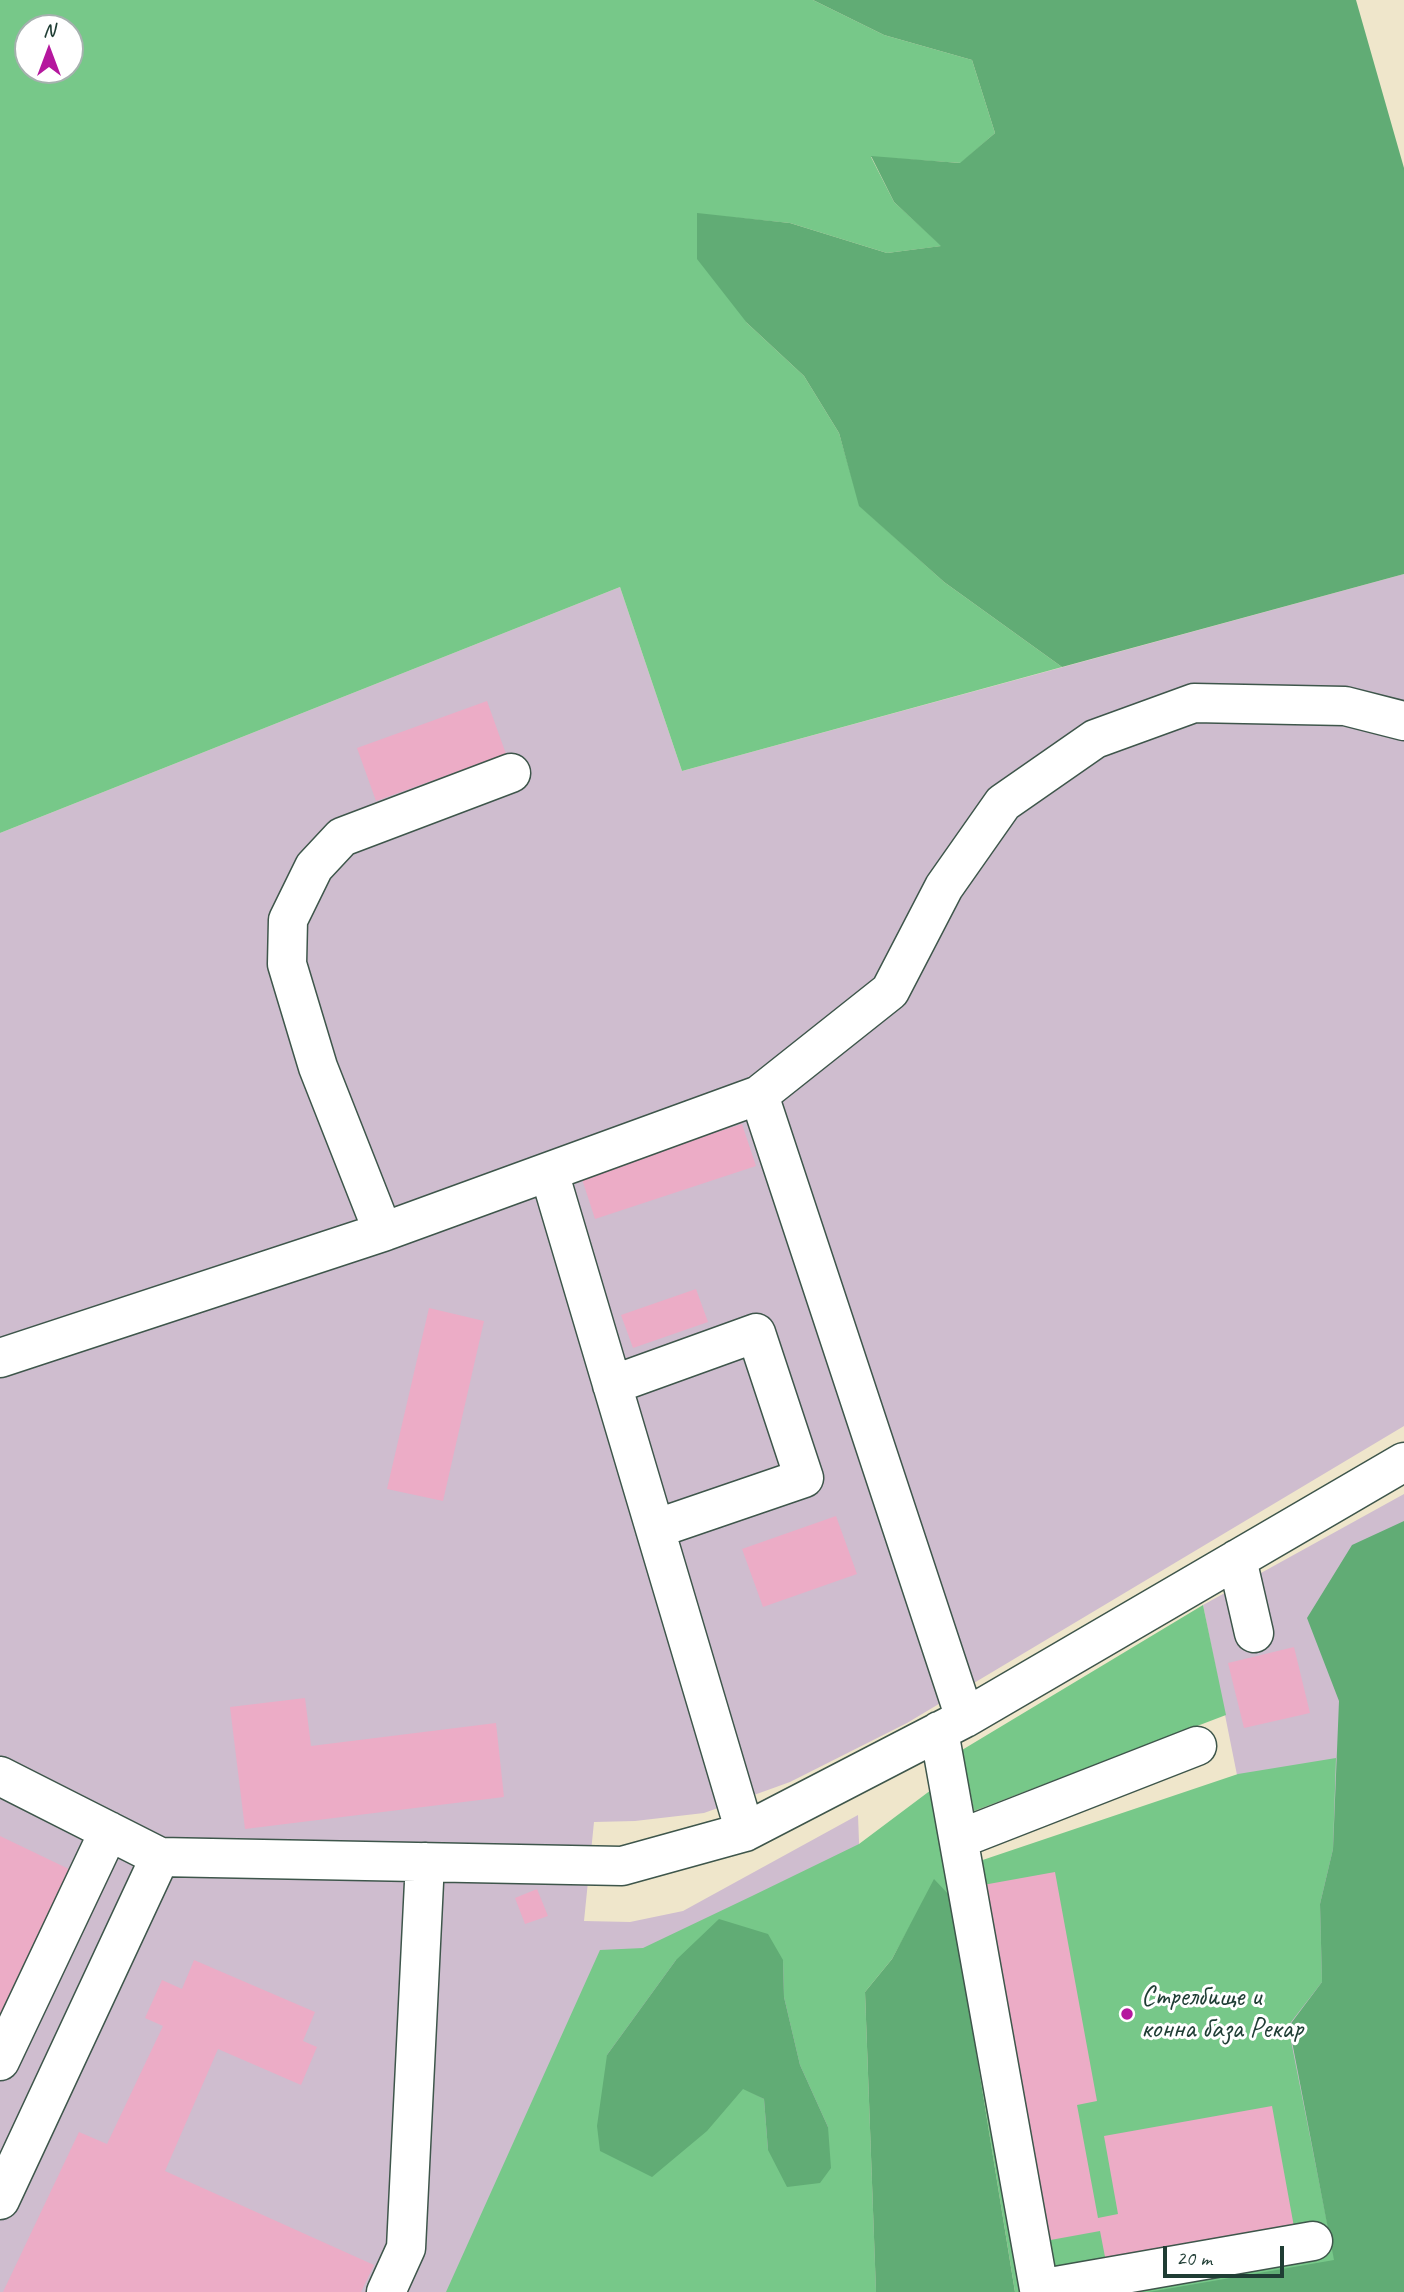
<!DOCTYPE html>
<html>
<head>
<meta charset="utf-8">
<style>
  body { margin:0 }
  #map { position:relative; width:1404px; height:2292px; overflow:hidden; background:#efe6cb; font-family:Caveat,sans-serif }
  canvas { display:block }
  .north { position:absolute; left:14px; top:14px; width:70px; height:70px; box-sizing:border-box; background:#fff; border:2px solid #a5b1ae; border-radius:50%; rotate:0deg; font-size:19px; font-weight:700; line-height:28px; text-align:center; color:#1f3d34 }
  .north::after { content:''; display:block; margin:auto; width:24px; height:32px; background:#b5179e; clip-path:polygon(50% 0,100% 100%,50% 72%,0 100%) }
  .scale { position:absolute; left:1163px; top:2246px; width:121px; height:32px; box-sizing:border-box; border:4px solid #1f3d34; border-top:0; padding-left:9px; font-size:21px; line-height:24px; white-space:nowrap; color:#1f3d34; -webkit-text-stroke:5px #fff; paint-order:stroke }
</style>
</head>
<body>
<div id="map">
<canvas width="1404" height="2292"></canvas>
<div class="north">N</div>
<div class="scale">20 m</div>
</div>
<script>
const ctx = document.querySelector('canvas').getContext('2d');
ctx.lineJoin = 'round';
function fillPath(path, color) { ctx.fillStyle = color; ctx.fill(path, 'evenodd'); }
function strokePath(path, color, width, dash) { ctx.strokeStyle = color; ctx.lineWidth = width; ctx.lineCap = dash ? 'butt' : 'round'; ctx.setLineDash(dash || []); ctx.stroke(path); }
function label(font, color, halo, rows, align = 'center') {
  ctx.font = font + ' Caveat,sans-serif'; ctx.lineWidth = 6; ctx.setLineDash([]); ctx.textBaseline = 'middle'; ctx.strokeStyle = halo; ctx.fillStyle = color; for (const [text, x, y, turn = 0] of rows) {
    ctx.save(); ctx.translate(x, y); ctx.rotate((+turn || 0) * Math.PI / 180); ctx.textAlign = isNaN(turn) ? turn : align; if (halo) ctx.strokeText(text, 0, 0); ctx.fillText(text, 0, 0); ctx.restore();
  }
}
fillPath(new Path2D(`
  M 1404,574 L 1404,1426 L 907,1723 L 790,1782 L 704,1813 L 635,1821 L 594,1822 L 584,1921 L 630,1922 L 683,1911 L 858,1815 L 876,2292 L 0,2292 L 0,833 L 620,587 L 682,771 Z
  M 1404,1494 L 1404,2292 L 1334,2260 L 1203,1605 Z`), '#cfbdcf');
fillPath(new Path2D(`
  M 0,0 L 813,0 L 884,35 L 972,60 L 995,133 L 961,163 L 871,157 L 894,202 L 942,246 L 887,253 L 790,223 L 697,214 L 747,323 L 804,376 L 839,433 L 860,506 L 944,582 L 1062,667 L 682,771 L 620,587 L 0,833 ZM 28,28 L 70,28 L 70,70 L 28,70 Z
  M 1203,1605 L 1226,1715 L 974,1811 L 962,1750 Z
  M 1336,1758 L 1333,1849 L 1320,1904 L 1322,1982 L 1288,2026 L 1341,2292 L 1015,2292 L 951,1897 L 910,1926 L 892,1959 L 865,1992 L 876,2292 L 446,2292 L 600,1950 L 643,1948 L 752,1896 L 859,1844 L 931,1790 L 947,1872 L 1238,1774 ZM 676,1960 L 783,1960 L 784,1997 L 800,2065 L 828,2127 L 768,2150 L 764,2099 L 743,2088 L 607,2055 Z`), '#77c889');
fillPath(new Path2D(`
  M 813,0 L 1356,0 L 1404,168 L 1404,574 L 1062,667 L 944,582 L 859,506 L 839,433 L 804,376 L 747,323 L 697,259 L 697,213 L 790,223 L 887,253 L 941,246 L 894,202 L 871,156 L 960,163 L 995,133 L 972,60 L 884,35 Z
  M 1404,1521 L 1404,2292 L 1149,2292 L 1334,2260 L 1289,2026 L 1322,1982 L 1320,1904 L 1333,1849 L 1339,1701 L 1307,1618 L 1352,1545 Z
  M 934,1879 L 951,1897 L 1015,2292 L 876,2292 L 865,1992 L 892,1959 Z
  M 719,1919 L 768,1934 L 783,1960 L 784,1997 L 800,2065 L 828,2127 L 831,2168 L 820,2183 L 787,2187 L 768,2150 L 764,2099 L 743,2089 L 707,2131 L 652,2177 L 600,2151 L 597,2126 L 607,2055 L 676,1960 Z`), '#61ac75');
fillPath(new Path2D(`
  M 487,701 L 506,754 L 376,801 L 357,748 Z
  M 742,1124 L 756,1166 L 595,1219 L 581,1176 Z
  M 696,1289 L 708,1322 L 633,1348 L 621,1315 Z
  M 429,1308 L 484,1321 L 443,1501 L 387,1489 Z
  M 836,1516 L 857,1574 L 763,1607 L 742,1549 Z
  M 1294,1647 L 1310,1713 L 1244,1728 L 1228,1663 Z
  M 305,1698 L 311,1746 L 496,1723 L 504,1797 L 245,1829 L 230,1707 Z
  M 0,1836 L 75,1872 L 0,2028 Z
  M 1055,1872 L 1097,2101 L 1077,2105 L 1098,2218 L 1118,2214 L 1104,2136 L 1272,2106 L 1294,2227 L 1106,2262 L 1100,2231 L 1045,2241 L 983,1885 Z
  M 537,1889 L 548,1916 L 525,1924 L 515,1898 Z
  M 194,1960 L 315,2012 L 303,2041 L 317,2047 L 301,2085 L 218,2049 L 165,2171 L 374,2265 L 361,2292 L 3,2292 L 79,2132 L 107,2144 L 163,2026 L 145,2018 L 162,1980 L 182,1989 Z`), '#ecacc6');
const minor = new Path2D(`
  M 511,773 L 342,837 L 314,867 L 288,920 L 287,964 L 318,1067 L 383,1232 L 759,1095 L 965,1718
  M 759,1095 L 890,991 L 944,887 L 1003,803 L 1095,739 L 1194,703 L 1345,706 L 1404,721
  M 549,1172 L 745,1832
  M 0,1358 L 383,1232
  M 612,1385 L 756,1333 L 804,1478 L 655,1529
  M 1237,1559 L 1254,1633
  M 939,1731 L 1039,2289 L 1313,2241
  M 0,1776 L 160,1857 L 622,1866 L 745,1832 L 965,1718 L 1404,1462
  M 959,1839 L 1197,1746
  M 0,2061 L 109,1831
  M 0,2200 L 160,1857
  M 386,2292 L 406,2248 L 425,1862`);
strokePath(minor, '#3e564b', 41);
strokePath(minor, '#fff', 38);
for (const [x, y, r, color] of [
  [1127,2014,7,"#b5179e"]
]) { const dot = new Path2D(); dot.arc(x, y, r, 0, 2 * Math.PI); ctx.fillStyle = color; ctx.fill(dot); strokePath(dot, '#fff', 2.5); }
label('28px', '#1f3d34', '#fff', [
  ["Стрелбище и",1141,1998],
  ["конна база Рекар",1141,2030]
], 'left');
</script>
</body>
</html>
